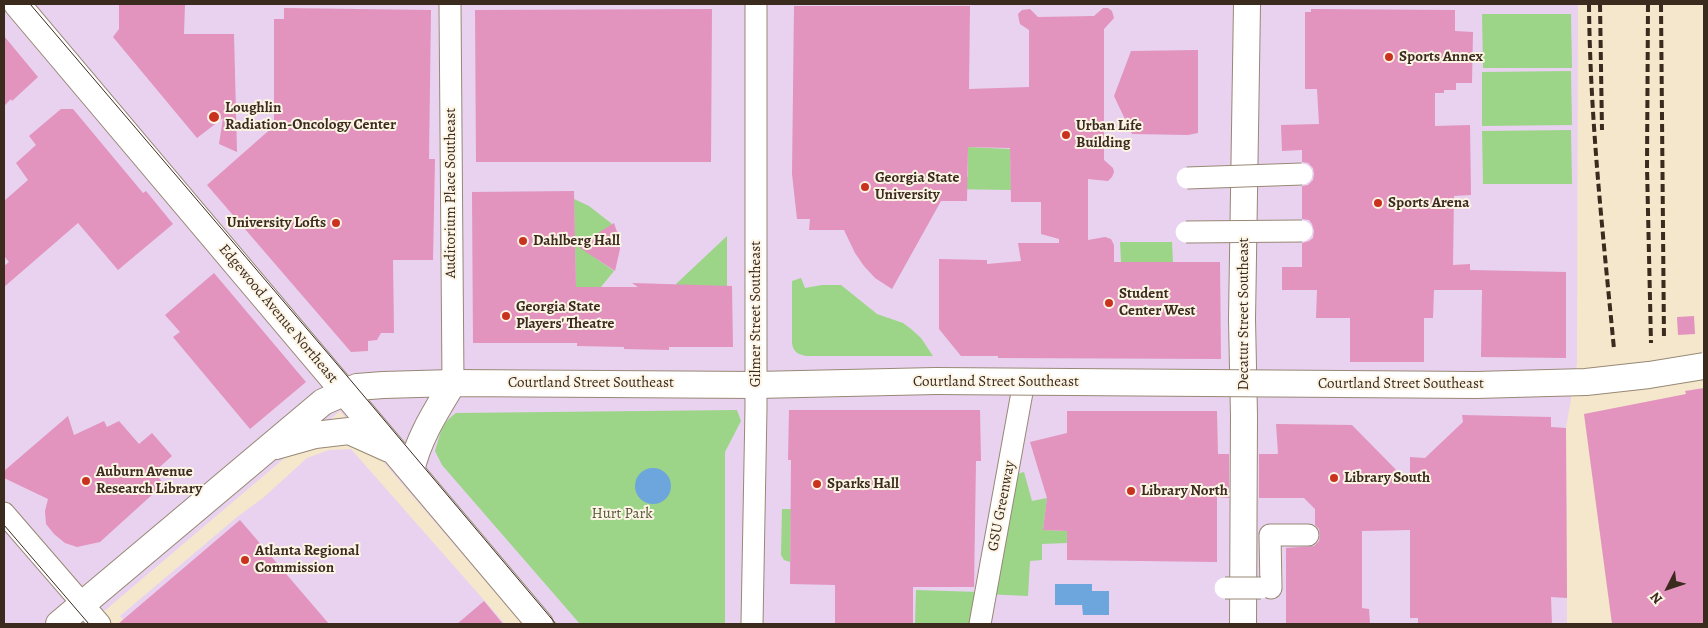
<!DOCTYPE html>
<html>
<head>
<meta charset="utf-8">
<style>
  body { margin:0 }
  #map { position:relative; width:1708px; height:628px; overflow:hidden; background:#f4e7cc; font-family:Alegreya,serif }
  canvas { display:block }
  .frame { position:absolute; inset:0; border:5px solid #3b2a1e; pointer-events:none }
  .north { position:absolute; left:1643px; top:563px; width:50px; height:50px; -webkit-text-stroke:4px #fcf5e5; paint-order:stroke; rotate:229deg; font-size:14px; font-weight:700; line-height:20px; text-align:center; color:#3b2a1e }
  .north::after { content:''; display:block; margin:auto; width:18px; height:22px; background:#3b2a1e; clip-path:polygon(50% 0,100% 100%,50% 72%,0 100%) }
</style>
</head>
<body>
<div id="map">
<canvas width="1708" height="628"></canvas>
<div class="frame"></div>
<div class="north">N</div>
</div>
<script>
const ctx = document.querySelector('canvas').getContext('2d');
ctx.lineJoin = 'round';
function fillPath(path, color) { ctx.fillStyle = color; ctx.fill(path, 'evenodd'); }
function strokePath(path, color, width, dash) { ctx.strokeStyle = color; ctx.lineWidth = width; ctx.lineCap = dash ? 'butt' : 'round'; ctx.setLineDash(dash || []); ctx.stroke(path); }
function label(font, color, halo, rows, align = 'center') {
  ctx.font = font + ' Alegreya,serif'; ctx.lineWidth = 4; ctx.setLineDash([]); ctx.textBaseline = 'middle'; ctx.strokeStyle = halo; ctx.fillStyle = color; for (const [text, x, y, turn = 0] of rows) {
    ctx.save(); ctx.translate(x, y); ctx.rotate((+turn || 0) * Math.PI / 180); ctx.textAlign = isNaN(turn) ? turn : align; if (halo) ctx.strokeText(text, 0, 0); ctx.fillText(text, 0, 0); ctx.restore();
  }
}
fillPath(new Path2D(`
  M 4,4 L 1578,4 L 1577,364 L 1566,428 L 1567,624 L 522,624 L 340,411 L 89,624 L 4,624 Z
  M 351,449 L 505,624 L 127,624 L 120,616 L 237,517 L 263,498 L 307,458 L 329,450 Z`), '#e8d2ef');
fillPath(new Path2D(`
  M 1482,14 L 1571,14 L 1572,68 L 1483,68 Z
  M 1571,71 L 1572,125 L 1482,126 L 1482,72 Z
  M 1571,130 L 1572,184 L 1483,184 L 1482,131 Z
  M 968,147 L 1010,149 L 1011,190 L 949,189 L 949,177 L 968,177 Z
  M 574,199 L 589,206 L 612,224 L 594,257 L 614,271 L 601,287 L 592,287 L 576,292 Z
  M 727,236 L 727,286 L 677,286 L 676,284 Z
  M 1120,242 L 1172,242 L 1173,262 L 1121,262 Z
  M 801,278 L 805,288 L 822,285 L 841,285 L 877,314 L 903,323 L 911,329 L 921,338 L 933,356 L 806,356 C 798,354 793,352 792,343 L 792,281 Z
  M 737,410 L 741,421 L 725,452 L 725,624 L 580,624 L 442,465 L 435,451 C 440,436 441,423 456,413 Z
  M 1024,472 L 1032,501 L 1047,498 L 1043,530 L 1067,531 L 1067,543 L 1042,544 L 1042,560 L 1030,561 L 1028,596 L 985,594 L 1007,477 Z
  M 782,509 L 791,509 L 790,562 L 784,560 L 781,555 Z
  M 916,590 L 979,592 L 973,624 L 915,624 Z`), '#9cd588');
fillPath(new Path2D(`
  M635 486a18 18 0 1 1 36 0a18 18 0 1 1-36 0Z
  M 1055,584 L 1092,584 L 1092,591 L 1109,591 L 1109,615 L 1083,615 L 1082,605 L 1055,605 Z`), '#6da6dc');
fillPath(new Path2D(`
  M 185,4 L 184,34 L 234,34 L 237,152 L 219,144 L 223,118 L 197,138 L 113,37 L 119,29 L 119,5 Z
  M 794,6 L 970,6 L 969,89 L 1029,87 L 1029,30 L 1020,24 L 1019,20 L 1018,14 L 1022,10 L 1030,9 L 1038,17 L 1094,16 L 1103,8 L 1108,8 L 1112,11 L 1114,18 L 1104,29 L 1104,160 L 1113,168 L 1114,172 L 1112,177 L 1108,181 L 1088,179 L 1088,240 L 1105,237 L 1111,239 L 1114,245 L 1114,262 L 1220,262 L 1221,359 L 998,358 L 998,356 L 961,356 L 939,329 L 939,259 L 984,260 L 987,260 L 987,264 L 1021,261 L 1018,243 L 1059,243 L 1059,239 L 1041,234 L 1041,202 L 1011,202 L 1010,148 L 968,147 L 967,201 L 941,201 L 892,289 L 875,278 L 864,266 L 855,253 L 844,230 L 809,230 L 810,219 L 797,219 L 792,174 Z
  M 284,8 L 431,10 L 429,159 L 435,159 L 433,260 L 393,260 L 394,333 L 381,333 L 377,340 L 368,341 L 368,351 L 351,352 L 207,185 L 274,126 L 274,19 L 284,19 Z
  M 712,9 L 711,162 L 476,162 L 475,10 Z
  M 1311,9 L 1455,10 L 1455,31 L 1473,32 L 1472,83 L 1456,83 L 1456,90 L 1444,90 L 1444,93 L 1435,93 L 1435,126 L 1470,125 L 1471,195 L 1454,196 L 1453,265 L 1470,264 L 1470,270 L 1566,272 L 1566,358 L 1481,357 L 1482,290 L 1434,290 L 1433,318 L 1424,318 L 1424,362 L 1350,362 L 1350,318 L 1316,318 L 1317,290 L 1282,290 L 1282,267 L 1302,267 L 1302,243 L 1309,241 L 1313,238 L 1314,231 L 1312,224 L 1309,220 L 1302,219 L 1302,186 L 1308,185 L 1313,180 L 1314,174 L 1313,168 L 1308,163 L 1302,162 L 1302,150 L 1282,151 L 1281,125 L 1319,124 L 1317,89 L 1305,89 L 1305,12 L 1311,12 Z
  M 4,36 L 38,77 L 12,101 L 11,99 L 4,106 Z
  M 1198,50 L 1198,133 L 1188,135 L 1132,134 L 1114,96 L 1131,51 Z
  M 61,109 L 73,109 L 143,193 L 146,191 L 173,224 L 118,270 L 78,223 L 4,287 L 4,266 L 9,262 L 4,256 L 4,201 L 28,180 L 16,163 L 36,145 L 29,136 Z
  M 574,191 L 576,287 L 638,287 L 632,283 L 732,286 L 733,347 L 669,347 L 669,350 L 624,349 L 624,347 L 577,346 L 577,343 L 473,343 L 472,192 Z
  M 614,223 L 619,238 L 620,249 L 615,271 L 577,246 Z
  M 214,273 L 306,382 L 250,429 L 173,337 L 180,332 L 165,315 Z
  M 1694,316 L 1695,334 L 1678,335 L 1677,317 Z
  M 1704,388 L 1704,624 L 1612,624 L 1584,414 L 1686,394 L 1685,391 Z
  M 789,410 L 980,410 L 981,461 L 976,461 L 974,587 L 913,587 L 913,624 L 835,624 L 835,585 L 790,584 L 791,460 L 788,460 Z
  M 1067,411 L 1217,411 L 1218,454 L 1229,454 L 1229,498 L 1217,497 L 1217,562 L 1067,560 L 1067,531 L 1043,530 L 1047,498 L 1030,442 L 1067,433 Z
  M 1462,415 L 1551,417 L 1551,427 L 1566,428 L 1567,598 L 1551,597 L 1552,624 L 1418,624 L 1418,618 L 1410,618 L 1410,530 L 1362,531 L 1362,608 L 1369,609 L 1370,624 L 1286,624 L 1286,548 L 1314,546 L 1319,541 L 1320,535 L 1319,529 L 1315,525 L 1315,509 L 1304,498 L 1259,498 L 1259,454 L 1278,454 L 1276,424 L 1352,425 L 1410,484 L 1410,457 L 1425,458 L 1463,422 Z
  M 68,416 L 74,435 L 104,421 L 107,427 L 119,421 L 139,444 L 152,433 L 172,456 L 154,472 L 164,484 L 100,542 L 77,547 L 65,543 L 54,534 L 46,524 L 45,511 L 48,499 L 4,478 L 4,471 Z
  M 240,520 L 329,624 L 118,624 Z
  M 484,601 L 503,624 L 457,624 Z`), '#e293be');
const minor = new Path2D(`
  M 450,4 L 453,383
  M 4,513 L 100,624
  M 1271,588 L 1270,535 L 1308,535
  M 752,624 L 756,408 L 756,4
  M 980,624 L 1023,387`);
const major = new Path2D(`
  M 17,4 L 540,624
  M 276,446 L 315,435 L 349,431 L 389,449
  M 411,471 C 418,439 436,411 453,383
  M 59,624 L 323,402 L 357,387 L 383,385 L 453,383 L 756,385 L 936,381
  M 1243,624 L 1244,416 L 1242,319 L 1247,4`);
strokePath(minor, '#988875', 23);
strokePath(major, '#988875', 28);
strokePath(minor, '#fff', 21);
strokePath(major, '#fff', 26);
strokePath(new Path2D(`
  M 30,4 L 342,370 L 556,624
  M 4,525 L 89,624`), '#3b2a1e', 1);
strokePath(new Path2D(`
  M 1589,4 C 1590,119 1603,234 1614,349
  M 1600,4 L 1602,130
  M 1648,4 L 1647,167 L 1651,343
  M 1661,4 L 1664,340`), '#3b2a1e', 4, [8, 4]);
const minorBridge = new Path2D(`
  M 1187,178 L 1302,174
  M 1186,232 L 1302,231
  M 1225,588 L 1261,588`);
const majorBridge = new Path2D(`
  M 936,381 L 1476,385 L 1586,382 L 1649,375 L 1704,366`);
strokePath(minorBridge, '#988875', 23, []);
strokePath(majorBridge, '#988875', 28, []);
strokePath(minorBridge, '#fff', 21);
strokePath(majorBridge, '#fff', 26);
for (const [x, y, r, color] of [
  [1389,57,5,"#c8321e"],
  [214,117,6,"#c8321e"],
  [1066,135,5,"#c8321e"],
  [865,187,5,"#c8321e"],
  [1378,203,5,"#c8321e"],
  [336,223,5,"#c8321e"],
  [523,241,5,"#c8321e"],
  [1109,303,5,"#c8321e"],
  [506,316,5,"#c8321e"],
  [1334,478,5,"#c8321e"],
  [86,481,5,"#c8321e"],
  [817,484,5,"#c8321e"],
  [1131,491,5,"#c8321e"],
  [245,560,5,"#c8321e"]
]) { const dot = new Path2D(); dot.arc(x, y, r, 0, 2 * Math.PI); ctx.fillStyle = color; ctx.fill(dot); strokePath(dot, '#fcf5e5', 2); }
label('bold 15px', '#3b2a1e', '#fcf5e5', [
  ["Sports Annex",1399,57],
  ["Loughlin",225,108],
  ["Radiation-Oncology Center",225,125],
  ["Urban Life",1076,126],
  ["Building",1076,143],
  ["Georgia State",875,178],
  ["University",875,195],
  ["Sports Arena",1388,203],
  ["University Lofts",326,223,"right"],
  ["Dahlberg Hall",533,241],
  ["Student",1119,294],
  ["Center West",1119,311],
  ["Georgia State",516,307],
  ["Players' Theatre",516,324],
  ["Auburn Avenue",96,472],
  ["Research Library",96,489],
  ["Library South",1344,478],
  ["Sparks Hall",827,484],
  ["Library North",1141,491],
  ["Atlanta Regional",255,551],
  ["Commission",255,568]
], 'left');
label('15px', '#3b2a1e', '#fcf5e5', [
  ["Auditorium Place Southeast",451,193,-90],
  ["Edgewood Avenue Northeast",278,314,50],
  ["Gilmer Street Southeast",756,314,-90],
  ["Decatur Street Southeast",1244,314,-90],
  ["Courtland Street Southeast",996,382],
  ["Courtland Street Southeast",591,383],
  ["Courtland Street Southeast",1401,384],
  ["GSU Greenway",1002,506,-79]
]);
label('15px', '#535538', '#fcf5e5', [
  ["Hurt Park",622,514]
]);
</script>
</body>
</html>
